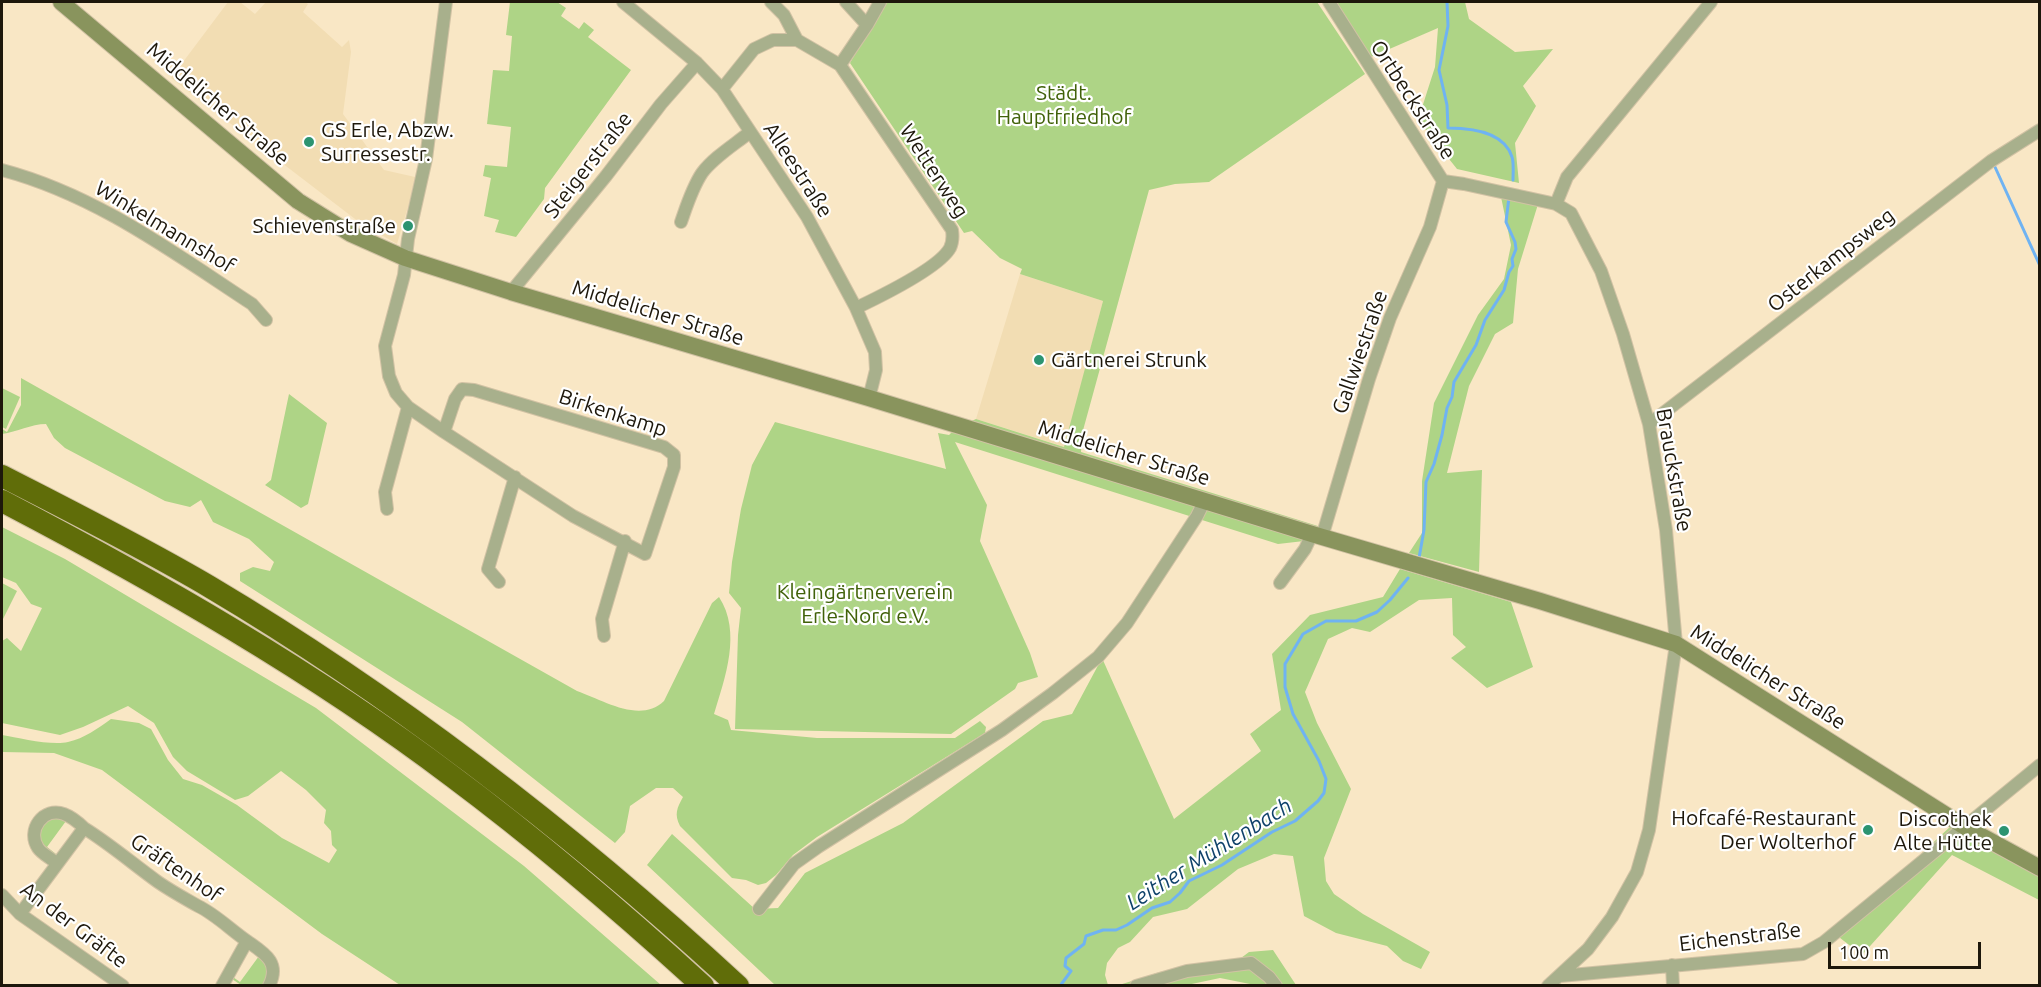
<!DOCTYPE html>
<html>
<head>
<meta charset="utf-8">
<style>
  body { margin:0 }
  #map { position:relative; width:2041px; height:987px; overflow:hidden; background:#f9e7c5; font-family:Ubuntu,sans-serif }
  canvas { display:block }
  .frame { position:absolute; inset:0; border:3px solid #1d170b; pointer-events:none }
  .scale { position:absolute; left:1828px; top:942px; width:153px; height:27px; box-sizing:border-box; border:3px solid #1d170b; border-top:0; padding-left:8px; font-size:18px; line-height:21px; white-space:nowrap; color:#1d170b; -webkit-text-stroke:4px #fff; paint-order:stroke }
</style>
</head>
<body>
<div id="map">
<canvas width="2041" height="987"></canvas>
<div class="frame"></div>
<div class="scale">100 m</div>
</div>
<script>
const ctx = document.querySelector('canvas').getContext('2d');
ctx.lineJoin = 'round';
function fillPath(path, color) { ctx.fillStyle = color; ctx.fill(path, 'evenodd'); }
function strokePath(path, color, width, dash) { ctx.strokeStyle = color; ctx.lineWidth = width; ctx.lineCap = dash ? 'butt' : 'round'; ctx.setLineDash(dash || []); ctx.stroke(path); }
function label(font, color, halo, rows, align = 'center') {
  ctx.font = font + ' Ubuntu,sans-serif'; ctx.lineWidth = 4.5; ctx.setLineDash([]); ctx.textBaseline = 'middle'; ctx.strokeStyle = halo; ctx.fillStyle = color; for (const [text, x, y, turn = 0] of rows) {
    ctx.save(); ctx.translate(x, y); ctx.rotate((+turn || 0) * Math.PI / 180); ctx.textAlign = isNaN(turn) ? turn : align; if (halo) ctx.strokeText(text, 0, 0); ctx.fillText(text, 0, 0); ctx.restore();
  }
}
fillPath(new Path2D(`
  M 228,2 L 240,2 L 255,14 L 266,2 L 305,2 L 308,4 L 303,12 L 342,47 L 349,40 L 351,52 L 343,114 L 384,170 L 415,177 L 410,200 L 397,244 L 359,222 L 171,78 Z
  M 1020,274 L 1103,301 L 1065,447 L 976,419 Z`), '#f2ddb3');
fillPath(new Path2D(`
  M 510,2 L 557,2 L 566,8 L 561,16 L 579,29 L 584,22 L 594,30 L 588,37 L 631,70 L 545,188 L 544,199 L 516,237 L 495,232 L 499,220 L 484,216 L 491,178 L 483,176 L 485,165 L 507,167 L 511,127 L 487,124 L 493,70 L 509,71 L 512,36 L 506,35 Z
  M 884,2 L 1317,2 L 1365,74 L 1209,182 L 1175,184 L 1149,190 L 1082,434 L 1081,452 L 1321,527 L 1304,541 L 1278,544 L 955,442 L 987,505 L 980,541 L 1030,653 L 1038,677 L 1018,683 L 1015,689 L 951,734 L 735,729 L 738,635 L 741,608 L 729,593 L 732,562 L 741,509 L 752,465 L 775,422 L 946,469 L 938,433 L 949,435 L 956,428 L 976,419 L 1064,447 L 1103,301 L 1020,274 L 1022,269 L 1000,258 L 972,231 L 964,233 L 850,63 Z
  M 1329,2 L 1465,2 L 1469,19 L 1515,52 L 1553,49 L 1523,86 L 1536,106 L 1515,143 L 1519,183 L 1457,169 L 1418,120 L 1435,67 L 1438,28 L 1364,60 Z
  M 1500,192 L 1539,201 L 1518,269 L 1513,323 L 1495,334 L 1469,386 L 1447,473 L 1482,470 L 1479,572 L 1409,553 L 1422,533 L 1422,481 L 1434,403 L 1478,315 L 1504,279 L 1511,245 Z
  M 21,378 L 577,691 C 603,700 640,724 664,701 L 712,603 L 719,597 C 742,632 725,678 714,714 L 728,720 L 731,730 L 817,738 L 955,738 L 980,721 L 986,727 L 985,733 L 817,837 L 793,855 L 776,875 L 766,883 L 758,885 L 746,880 L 732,878 L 680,826 C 674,814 677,808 683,797 L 673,788 L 656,788 L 630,806 L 625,832 L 615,843 L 462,722 L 240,581 L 240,573 L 253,567 L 270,571 L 274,562 L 249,539 L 213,522 L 201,500 L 190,507 L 165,501 L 65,448 L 54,438 L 46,424 C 31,424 17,432 2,434 L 2,429 L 7,432 L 21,405 Z
  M 2,388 L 20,397 L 6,429 L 2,427 Z
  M 289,394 L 327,423 L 308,504 L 301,508 L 265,485 L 271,480 Z
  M 2,527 L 65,559 L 316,708 L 524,866 L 661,985 L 400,985 L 322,934 L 102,770 L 54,753 L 2,752 L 2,735 C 19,738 52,746 68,742 C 85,738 97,729 111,719 L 139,723 L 151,729 L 168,760 L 183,779 L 202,785 L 237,805 L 282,838 L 329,863 L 337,850 L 332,845 L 331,831 L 324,823 L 326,810 L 306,790 L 281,771 L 248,796 L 235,800 L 187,771 L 173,757 L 154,723 L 128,706 L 83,727 L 60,735 L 2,723 L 2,641 L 7,638 L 21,651 L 42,608 L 31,604 L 16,583 L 2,577 Z
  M 1400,569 L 1511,602 L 1533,667 L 1487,688 L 1451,658 L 1466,647 L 1453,635 L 1452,598 L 1419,600 L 1370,632 L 1352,628 L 1328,639 L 1305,692 L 1317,723 L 1351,789 L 1324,858 L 1326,881 L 1334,894 L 1363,914 L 1430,952 L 1421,969 L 1403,961 L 1387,946 L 1336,933 L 1304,916 L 1293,856 L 1274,854 L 1238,869 L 1187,909 L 1153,917 L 1130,942 L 1118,948 L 1107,963 L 1105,975 L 1108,985 L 775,985 L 647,865 L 672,834 L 755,909 L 778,908 L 805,873 L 903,823 L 1043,721 L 1072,714 L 1102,658 L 1174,819 L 1261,751 L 1250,734 L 1281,710 L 1272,654 L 1310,615 L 1383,597 Z
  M 2,583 L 17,591 L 2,621 Z
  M 58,816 L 66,821 L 47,847 L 56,854 L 55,855 L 45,848 L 39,838 L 43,822 Z
  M 1952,825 L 2039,868 L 2039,900 L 1952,855 L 1862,955 L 1835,934 Z
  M 1273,950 L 1296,985 L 1255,985 L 1220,978 L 1187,985 L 1116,986 L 1160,972 L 1241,958 L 1249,952 Z
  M 259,956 L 269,965 L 266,981 L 262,985 L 241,985 L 232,979 L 233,977 L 240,982 Z`), '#aed486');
strokePath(new Path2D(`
  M 1447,2 L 1448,26 L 1439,70 L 1447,105 L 1448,128 C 1470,128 1504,131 1512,157 C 1514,163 1513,173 1513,180
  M 1995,167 L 2040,266
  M 1419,558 L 1424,530 L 1426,482 L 1434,464 L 1442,435 L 1447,408 L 1452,397 L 1454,382 L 1476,345 L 1485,320 L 1504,290 L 1509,272 L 1513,266 L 1512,259 L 1516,249 L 1515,242 L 1506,222 L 1509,197
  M 1060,986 L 1071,971 L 1065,966 L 1066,958 L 1084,944 L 1086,936 L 1103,930 L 1116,930 L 1127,925 L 1152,908 L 1170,902 L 1180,893 L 1189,881 L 1222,865 L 1272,832 L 1295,821 L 1318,801 L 1324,793 L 1326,779 L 1319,761 L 1293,714 L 1285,687 L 1285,664 L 1303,634 L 1326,621 L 1356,621 L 1377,612 L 1390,600 L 1408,578`), '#6fb3f2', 3);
const street = new Path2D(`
  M 623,2 L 697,63 L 722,89 L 807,217 L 856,308 L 875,352 L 876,370 L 869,398
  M 771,2 L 784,15 L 797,40
  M 846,2 L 867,25
  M 1329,2 L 1443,181
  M 840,65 L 867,25 L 880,2
  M 722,89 L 754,49 L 773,40 L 797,40 L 840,65 L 952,230 C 953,237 953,242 950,248 C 939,268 877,298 856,308
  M 2,170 C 96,195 171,251 252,304 L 266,320
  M 1443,181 L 1464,184 L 1556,204 L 1571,213 L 1601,271 L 1623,334 L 1649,424 L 1666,530 L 1676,644 L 1649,830 L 1637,872 L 1612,917 L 1588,949 L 1548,986
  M 1556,204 L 1567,177 L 1711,2
  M 681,222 C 687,205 692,188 702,173 C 714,157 734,145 750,132
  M 511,292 L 606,176 L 661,104 L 697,63
  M 1649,424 L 1991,161 L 2040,130
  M 444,432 L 455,399 L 462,389 L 474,390 L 664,447 L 674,455 L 674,467 L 645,554 L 573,516 L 444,432 L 408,407 L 396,393 L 389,376 L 385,346 L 404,275 L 408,239 L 426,159 L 446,2
  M 387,509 L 385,492 L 408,407
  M 1322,537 L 1369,379 L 1390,318 L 1430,227 L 1443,181
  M 499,582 L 488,569 L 515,477
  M 1280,583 L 1305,549 L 1312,534
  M 604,636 L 602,619 L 625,541
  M 56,863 C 51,858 42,854 38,848 C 26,830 44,806 64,814 C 72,817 78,822 84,828
  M 2,895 L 20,914 L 123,986
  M 759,909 L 794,864 L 818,847 L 1002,730 L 1053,693 L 1098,657 L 1127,623 L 1197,516 L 1204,502
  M 20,914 L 84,828 C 110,844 133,864 158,882 C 171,891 184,898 198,906 C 215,914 231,930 247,941 L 222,986
  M 247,941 C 264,953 281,962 269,986
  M 1672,965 L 1673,986
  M 1560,976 L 1803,954 L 1824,942 L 2040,765
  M 1136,986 L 1187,971 L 1251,963 L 1269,977 L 1276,986`);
const secondary = new Path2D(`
  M 61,2 L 298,201 L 351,234 L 405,258 L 511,292 L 869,398 L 1312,534 L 1540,601 L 1676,644 L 1965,827 L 2040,868`);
const highway = new Path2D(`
  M 2,476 C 72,512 142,547 210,587 C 400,700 575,836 738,986
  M 2,501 C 157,582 313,671 453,777 C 540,842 622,912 703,986`);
strokePath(street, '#d1c2a4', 14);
strokePath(secondary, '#d1c2a4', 18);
strokePath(highway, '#d1c2a4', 24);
strokePath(street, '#a8b08c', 12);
strokePath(secondary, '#89945d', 16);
strokePath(highway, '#606d09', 22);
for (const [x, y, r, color] of [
  [309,142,6,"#2c9471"],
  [408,226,6,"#2c9471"],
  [1039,360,6,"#2c9471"],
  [1868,830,6,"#2c9471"],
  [2004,831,6,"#2c9471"]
]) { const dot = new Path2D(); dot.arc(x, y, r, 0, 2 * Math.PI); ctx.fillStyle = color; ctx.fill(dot); strokePath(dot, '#fff', 2); }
label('21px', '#406109', '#fff', [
  ["Städt.",1064,93],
  ["Hauptfriedhof",1064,117],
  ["Kleingärtnerverein",865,592],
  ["Erle-Nord e.V.",865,616]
]);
label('21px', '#1d170b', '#fff', [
  ["Ortbeckstraße",1413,100,57],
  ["Middelicher Straße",218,104,40],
  ["Steigerstraße",588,165,-52],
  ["Alleestraße",798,170,57],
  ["Wetterweg",934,171,57],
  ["Winkelmannshof",165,227,31],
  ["Osterkampsweg",1831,260,-38],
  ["Middelicher Straße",658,313,17],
  ["Gallwiestraße",1360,352,-71],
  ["Birkenkamp",613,413,18],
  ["Middelicher Straße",1124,453,17],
  ["Brauckstraße",1674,470,80],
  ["Middelicher Straße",1768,677,32],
  ["Gräftenhof",176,868,34],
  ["An der Gräfte",74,925,37],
  ["Eichenstraße",1740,937,-7]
]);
label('21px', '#1d170b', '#fff', [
  ["GS Erle, Abzw.",321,130,"left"],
  ["Surressestr.",321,154,"left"],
  ["Schievenstraße",396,226],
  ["Gärtnerei Strunk",1051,360,"left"],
  ["Hofcafé-Restaurant",1856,818],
  ["Der Wolterhof",1856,842],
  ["Discothek",1992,819],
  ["Alte Hütte",1992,843]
], 'right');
label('italic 22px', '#0f426a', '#fff', [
  ["Leither Mühlenbach",1209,854,-32]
]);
</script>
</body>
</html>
